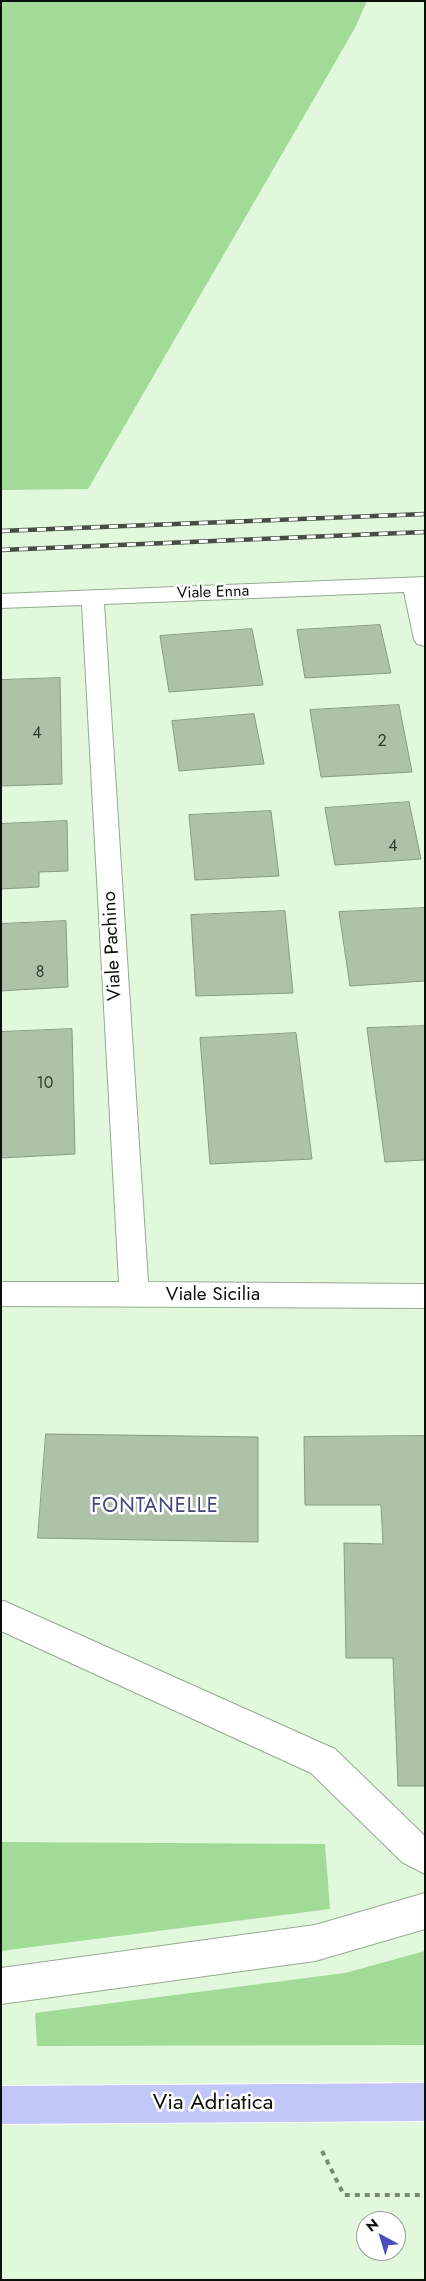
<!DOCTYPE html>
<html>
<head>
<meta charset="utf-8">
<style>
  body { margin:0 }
  #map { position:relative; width:426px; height:2281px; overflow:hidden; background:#e2f8dd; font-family:Jost,sans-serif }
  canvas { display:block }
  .frame { position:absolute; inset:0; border:2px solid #091007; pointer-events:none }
  .north { position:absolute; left:356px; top:2211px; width:50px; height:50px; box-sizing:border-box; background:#fff; border:1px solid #9d9f9c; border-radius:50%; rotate:321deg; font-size:14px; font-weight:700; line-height:20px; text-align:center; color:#091007 }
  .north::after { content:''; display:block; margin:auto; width:18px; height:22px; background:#4c4bc1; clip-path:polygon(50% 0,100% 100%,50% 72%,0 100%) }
</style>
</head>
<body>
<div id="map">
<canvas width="426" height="2281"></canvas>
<div class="frame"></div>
<div class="north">N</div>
</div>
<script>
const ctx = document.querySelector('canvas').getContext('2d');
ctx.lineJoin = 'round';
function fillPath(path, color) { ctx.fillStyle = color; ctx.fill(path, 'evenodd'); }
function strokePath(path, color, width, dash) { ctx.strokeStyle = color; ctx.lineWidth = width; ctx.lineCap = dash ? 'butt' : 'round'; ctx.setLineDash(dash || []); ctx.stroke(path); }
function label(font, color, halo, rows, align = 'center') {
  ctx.font = font + ' Jost,sans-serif'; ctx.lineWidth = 5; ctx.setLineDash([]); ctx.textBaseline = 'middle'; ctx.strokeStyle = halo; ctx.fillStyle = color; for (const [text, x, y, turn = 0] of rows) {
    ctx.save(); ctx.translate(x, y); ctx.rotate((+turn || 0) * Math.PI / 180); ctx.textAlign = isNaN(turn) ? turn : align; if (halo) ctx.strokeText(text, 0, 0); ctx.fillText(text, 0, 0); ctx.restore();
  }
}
fillPath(new Path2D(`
  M 1,1 L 367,1 L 355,28 L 88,489 L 1,490 Z
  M 1,1842 L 325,1844 L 330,1909 L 1,1951 Z
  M 425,1951 L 425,2045 L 37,2046 L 35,2013 L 345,1973 Z`), '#a2da97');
const building = new Path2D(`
  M 380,625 L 391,673 L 305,678 L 297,630 Z
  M 252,629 L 263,685 L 169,692 L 160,636 Z
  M 60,678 L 62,784 L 1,786 L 1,680 Z
  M 399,705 L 412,772 L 321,777 L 310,710 Z
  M 254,714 L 264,764 L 179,771 L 172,721 Z
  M 409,802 L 421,859 L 335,865 L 325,808 Z
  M 271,811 L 279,876 L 195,880 L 189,815 Z
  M 67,821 L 68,871 L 39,872 L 39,887 L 1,889 L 1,824 Z
  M 425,908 L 425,981 L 350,986 L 339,912 Z
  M 285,911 L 293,993 L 196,996 L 191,915 Z
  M 66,921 L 68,987 L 1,991 L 1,924 Z
  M 425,1026 L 425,1160 L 385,1162 L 367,1028 Z
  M 72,1029 L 75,1154 L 1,1158 L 1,1032 Z
  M 296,1033 L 312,1159 L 210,1164 L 200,1038 Z
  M 46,1434 L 258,1437 L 258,1542 L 38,1538 Z
  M 425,1436 L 425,1786 L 398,1786 L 393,1658 L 346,1658 L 344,1543 L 383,1544 L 381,1505 L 305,1505 L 304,1437 Z`);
fillPath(building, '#adc2a8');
strokePath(building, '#879b82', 1);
const minor = new Path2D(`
  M 425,577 L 425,646 L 417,644 L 414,639 L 404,592 L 104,604 L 148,1282 L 425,1284 L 425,1308 L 1,1306 L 1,1282 L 119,1282 L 82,605 L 1,608 L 1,594 Z
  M 4,1601 L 335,1749 L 425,1836 L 425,1874 L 402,1862 L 311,1773 L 1,1631 L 1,1602 Z
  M 425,1893 L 425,1929 L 315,1961 L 1,2004 L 1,1968 L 315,1925 Z`);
const major = new Path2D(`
  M 425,2083 L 425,2121 L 1,2124 L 1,2086 Z`);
strokePath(minor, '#95aa91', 2);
strokePath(major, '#fff', 2);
strokePath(new Path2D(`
  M 322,2151 L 344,2195 L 425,2195`), '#798876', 4, [5, 5]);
fillPath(minor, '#fff');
fillPath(major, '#c1c7f8');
const rail = new Path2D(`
  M 1,531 L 425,514
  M 1,550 L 425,532`);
strokePath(rail, '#444f41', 4.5);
strokePath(rail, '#fff', 3, [9]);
label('16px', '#091007', '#fff', [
  ["Viale Enna",213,593,-2]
]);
label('16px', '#323c2f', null, [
  ["4",37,734],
  ["2",382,742],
  ["4",393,847],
  ["8",40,973],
  ["10",45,1084]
]);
label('19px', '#091007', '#fff', [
  ["Viale Pachino",113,946,-93],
  ["Viale Sicilia",213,1295]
]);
ctx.letterSpacing = '1px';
label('20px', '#404582', '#fff', [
  ["FONTANELLE",155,1507]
]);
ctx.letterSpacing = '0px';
label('22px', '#091007', '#fff', [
  ["Via Adriatica",213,2104]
]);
</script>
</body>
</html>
